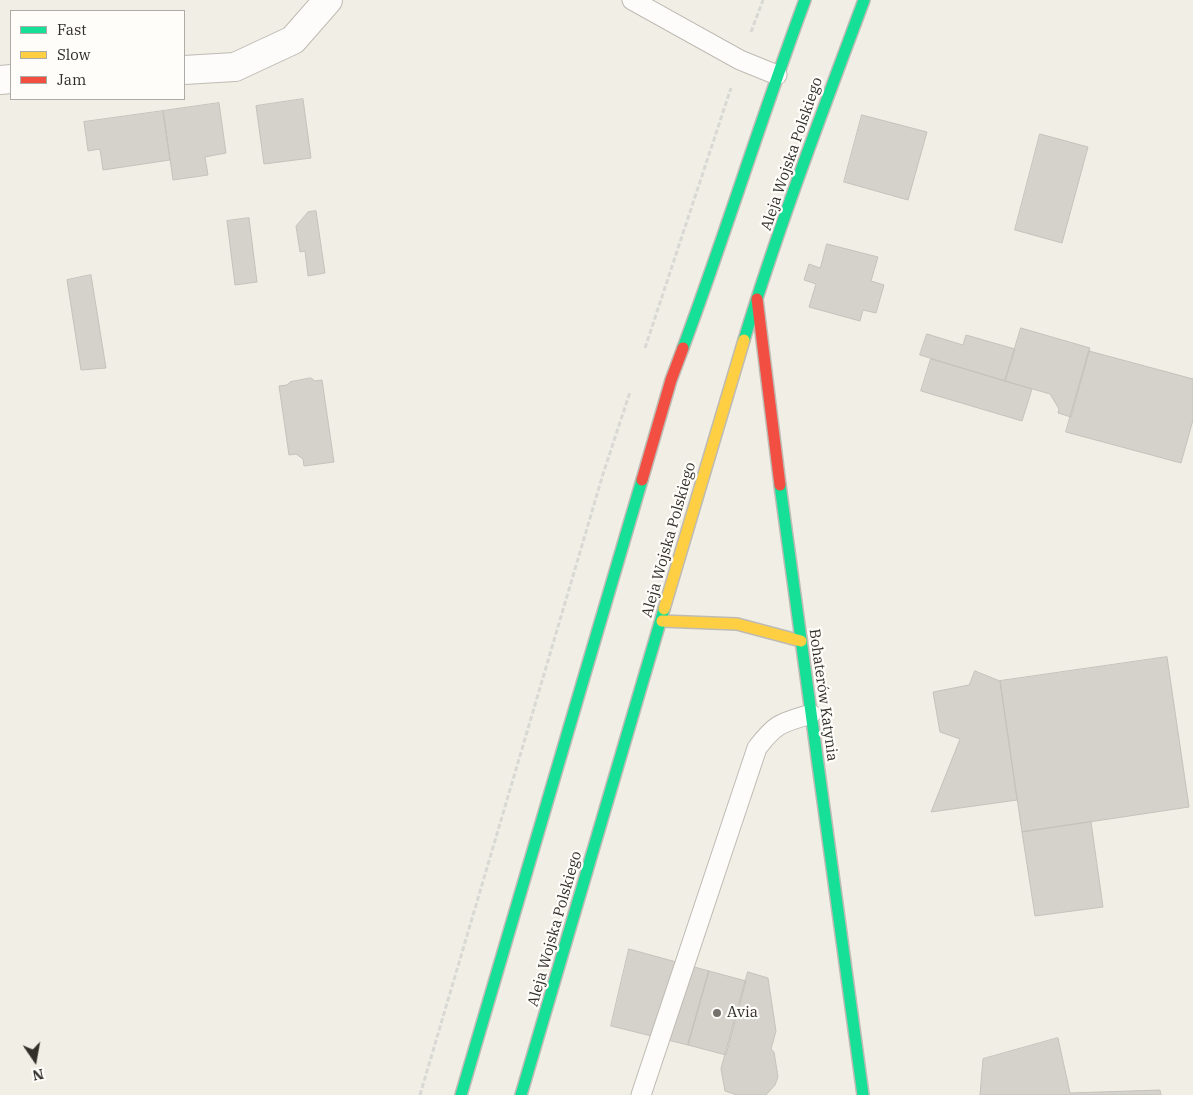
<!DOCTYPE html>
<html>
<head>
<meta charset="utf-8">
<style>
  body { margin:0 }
  #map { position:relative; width:1193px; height:1095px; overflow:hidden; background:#f1eee5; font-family:"IBM Plex Serif",serif }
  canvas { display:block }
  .legend { position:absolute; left:10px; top:10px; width:175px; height:90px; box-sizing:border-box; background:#fffdfa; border:1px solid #adaba6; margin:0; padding:6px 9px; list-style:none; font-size:15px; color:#312f29 }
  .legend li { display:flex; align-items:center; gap:10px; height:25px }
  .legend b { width:25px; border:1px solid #adaba6 }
  .north { position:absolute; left:10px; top:1035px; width:50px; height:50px; -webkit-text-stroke:4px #fffdfa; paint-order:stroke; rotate:168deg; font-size:14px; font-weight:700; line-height:20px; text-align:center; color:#312f29 }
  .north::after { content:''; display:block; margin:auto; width:18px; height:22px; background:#312f29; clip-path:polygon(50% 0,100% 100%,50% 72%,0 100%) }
</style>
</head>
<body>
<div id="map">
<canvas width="1193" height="1095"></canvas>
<ul class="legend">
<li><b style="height:6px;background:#16e098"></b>Fast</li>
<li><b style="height:6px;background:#ffcf43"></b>Slow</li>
<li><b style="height:6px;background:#f24e42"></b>Jam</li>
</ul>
<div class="north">N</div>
</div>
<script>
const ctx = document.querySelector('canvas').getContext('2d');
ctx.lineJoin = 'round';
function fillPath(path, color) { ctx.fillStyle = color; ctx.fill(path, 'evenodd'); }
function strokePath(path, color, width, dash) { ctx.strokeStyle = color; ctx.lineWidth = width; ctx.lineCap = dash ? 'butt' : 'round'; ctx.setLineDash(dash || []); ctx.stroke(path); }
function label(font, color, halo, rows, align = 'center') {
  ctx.font = font + ' "IBM Plex Serif",serif'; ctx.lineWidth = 4.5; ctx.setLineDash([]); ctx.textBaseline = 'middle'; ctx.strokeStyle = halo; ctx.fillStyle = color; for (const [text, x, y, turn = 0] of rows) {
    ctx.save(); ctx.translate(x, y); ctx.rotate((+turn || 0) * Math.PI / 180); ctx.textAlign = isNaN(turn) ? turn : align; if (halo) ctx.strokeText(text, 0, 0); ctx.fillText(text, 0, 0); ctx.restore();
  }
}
const building = new Path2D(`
  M 303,99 L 311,158 L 264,164 L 256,106 Z
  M 219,103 L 226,153 L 205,157 L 208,175 L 173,180 L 163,111 Z
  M 163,111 L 170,160 L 103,170 L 100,149 L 88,151 L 84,122 Z
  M 862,115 L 927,132 L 908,200 L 844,182 Z
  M 1040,134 L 1088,147 L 1062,243 L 1015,230 Z
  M 316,211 L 325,273 L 308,276 L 305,251 L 300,252 L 296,226 L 308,212 Z
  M 249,218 L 257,282 L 235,285 L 227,221 Z
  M 827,244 L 878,257 L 871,281 L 884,285 L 876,313 L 863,310 L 860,321 L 809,307 L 816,284 L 804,280 L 809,264 L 820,268 Z
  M 91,275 L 106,368 L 81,370 L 67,280 Z
  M 1021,328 L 1090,348 L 1071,417 L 1058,413 L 1059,409 L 1050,394 L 1005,381 Z
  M 927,334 L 963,345 L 966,335 L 1015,349 L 1005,381 L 920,355 Z
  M 1089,351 L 1193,379 L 1193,420 L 1181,463 L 1066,432 Z
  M 931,359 L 1032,389 L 1022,421 L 921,391 Z
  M 311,378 L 315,381 L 322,380 L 334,462 L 304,466 L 303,459 L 296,454 L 289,455 L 279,386 L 287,385 L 290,382 Z
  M 1167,657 L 1189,807 L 1022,832 L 1000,681 Z
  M 975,671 L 1000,681 L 1017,800 L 931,812 L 960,739 L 940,732 L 933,692 L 969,685 Z
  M 1091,822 L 1103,907 L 1035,916 L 1022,832 Z
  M 629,949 L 709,971 L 688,1045 L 611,1026 Z
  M 709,971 L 746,981 L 726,1055 L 688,1045 Z
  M 748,972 L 768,978 L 776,1031 L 771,1049 L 774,1052 L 778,1077 L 775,1085 L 766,1095 L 737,1095 L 725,1091 L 721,1069 Z
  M 1058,1038 L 1070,1093 L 1160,1090 L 1161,1095 L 980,1095 L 983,1059 Z`);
fillPath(building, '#d5d2cc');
strokePath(building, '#c4c2bb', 1);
const lane = new Path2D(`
  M 632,0 L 740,60 L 777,75
  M 641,1095 L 757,748 C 776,723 781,723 811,714`);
const street = new Path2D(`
  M 184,70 L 235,67 L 293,40 L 328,0
  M 0,80 L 11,79`);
const fast = new Path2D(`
  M 744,340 C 779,225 822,113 864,0
  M 683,348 C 726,233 762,115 805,0
  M 780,485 L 863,1095
  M 461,1095 L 642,480
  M 521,1095 L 664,609`);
const slow = new Path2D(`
  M 664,609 L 744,340
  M 662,621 L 737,624 L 801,641`);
const jam = new Path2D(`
  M 757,299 L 780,485
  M 642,480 L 671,380 L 683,348`);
strokePath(lane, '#bebbb4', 21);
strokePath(street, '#bebbb4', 30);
strokePath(fast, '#bebbb4', 14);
strokePath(slow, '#bebbb4', 14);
strokePath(jam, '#bebbb4', 14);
strokePath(new Path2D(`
  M 751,32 L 763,0
  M 645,348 L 731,88
  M 420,1095 L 603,474 L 630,392`), '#d8d8d5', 3, [5, 2.5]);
strokePath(lane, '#fdfcfb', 19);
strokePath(street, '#fdfcfb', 28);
strokePath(fast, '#16e098', 11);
strokePath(slow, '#ffcf43', 11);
strokePath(jam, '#f24e42', 11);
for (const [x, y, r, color] of [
  [717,1013,5,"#74726b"]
]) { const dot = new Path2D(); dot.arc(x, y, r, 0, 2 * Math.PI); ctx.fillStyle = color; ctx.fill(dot); strokePath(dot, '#fffdfa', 2); }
label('15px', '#312f29', '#fffdfa', [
  ["Aleja Wojska Polskiego",792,154,-71],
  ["Aleja Wojska Polskiego",669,540,-74],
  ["Bohaterów Katynia",823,695,82],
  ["Aleja Wojska Polskiego",555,929,-74]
]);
label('15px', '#312f29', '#fffdfa', [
  ["Avia",727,1013]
], 'left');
</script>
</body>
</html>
